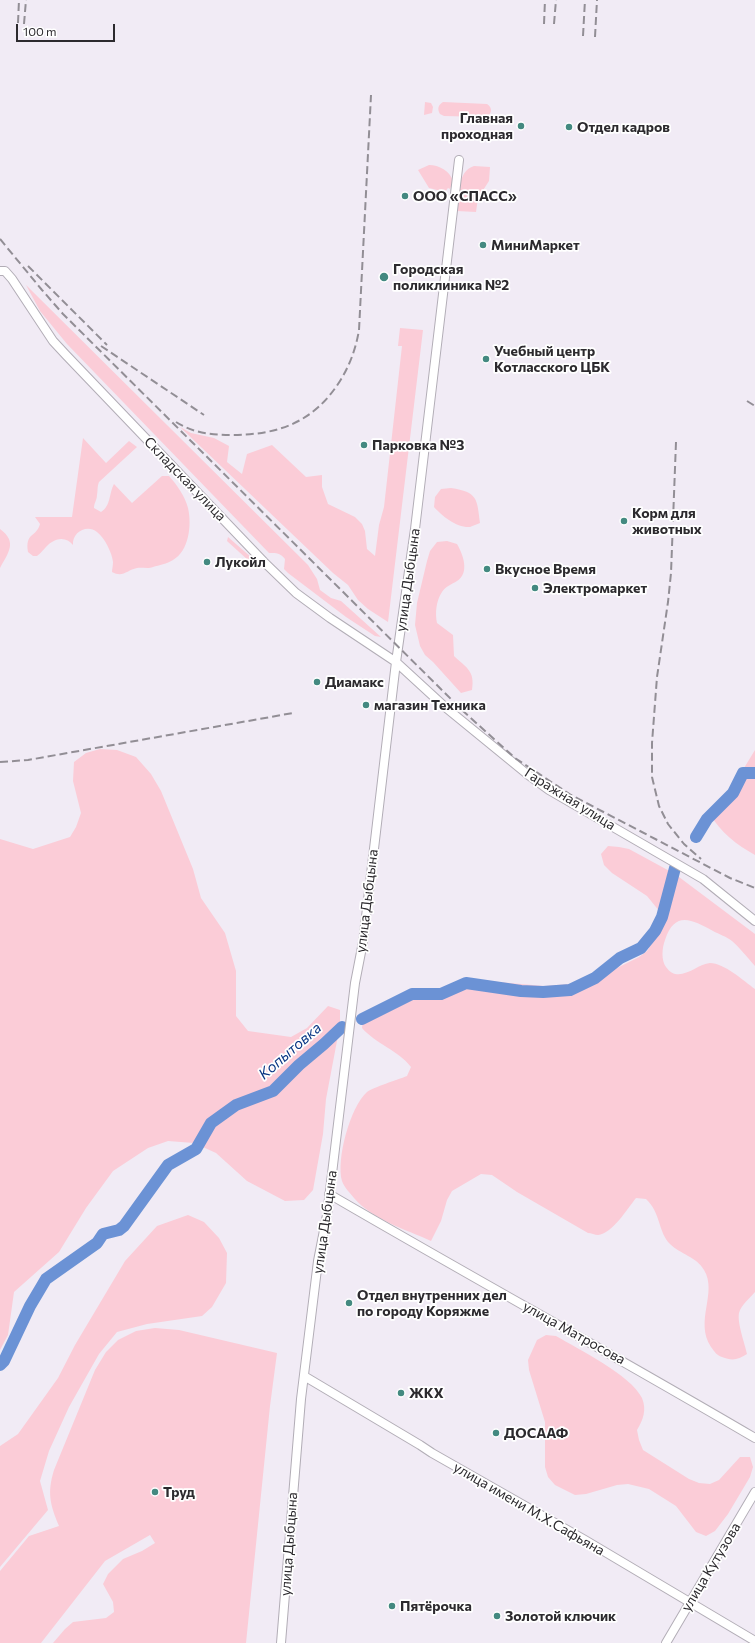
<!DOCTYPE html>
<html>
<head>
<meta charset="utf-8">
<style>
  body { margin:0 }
  #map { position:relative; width:755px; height:1643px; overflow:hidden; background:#f1ebf5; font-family:Commissioner,sans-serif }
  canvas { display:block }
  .scale { position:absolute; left:16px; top:24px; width:99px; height:18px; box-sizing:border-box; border:2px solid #2c2a2e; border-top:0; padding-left:5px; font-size:12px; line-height:14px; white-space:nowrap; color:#2c2a2e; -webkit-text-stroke:3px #fff; paint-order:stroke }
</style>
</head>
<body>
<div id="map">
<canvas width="755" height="1643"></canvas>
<div class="scale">100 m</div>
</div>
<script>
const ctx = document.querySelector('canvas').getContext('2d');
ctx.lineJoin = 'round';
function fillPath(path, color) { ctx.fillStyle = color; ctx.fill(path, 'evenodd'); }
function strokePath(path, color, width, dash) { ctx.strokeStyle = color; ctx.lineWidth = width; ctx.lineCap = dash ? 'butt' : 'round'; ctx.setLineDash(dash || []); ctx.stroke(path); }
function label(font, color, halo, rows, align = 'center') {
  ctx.font = font + ' Commissioner,sans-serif'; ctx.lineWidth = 3.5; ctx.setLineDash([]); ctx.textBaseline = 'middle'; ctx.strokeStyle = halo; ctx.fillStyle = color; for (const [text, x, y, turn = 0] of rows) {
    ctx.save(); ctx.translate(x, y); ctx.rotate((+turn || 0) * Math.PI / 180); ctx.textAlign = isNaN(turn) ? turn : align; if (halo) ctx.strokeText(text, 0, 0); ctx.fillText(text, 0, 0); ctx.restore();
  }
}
fillPath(new Path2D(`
  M 425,102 L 431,103 L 433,107 L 432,113 L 424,115 Z
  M 443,102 L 487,104 C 493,108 492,114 486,117 L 444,116 L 440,114 C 437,109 438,105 443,102 Z
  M 429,165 C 439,165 450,171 453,181 L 450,189 L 448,188 L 445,192 L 429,188 L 418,170 Z
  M 474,166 L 490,167 L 489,181 L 478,198 L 476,212 L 457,211 C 459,196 457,171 474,166 Z
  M 26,285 L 308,565 L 317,579 L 320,590 L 331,598 L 341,601 L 381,637 L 375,636 L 346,617 L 288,573 L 284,569 L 285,559 C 280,553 277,553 269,553 L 67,344 L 40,311 Z
  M 400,328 L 423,330 L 388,622 L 368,609 L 358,600 L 348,585 L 333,573 L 180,427 L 191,433 L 214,438 L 229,446 L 227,462 L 242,474 L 247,454 L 272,445 L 306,477 L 322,475 L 322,487 L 328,504 L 355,517 L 362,524 L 365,531 L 367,549 L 375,556 L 379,525 L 384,507 L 402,346 L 398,346 Z
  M 83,438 L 106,463 L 129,441 L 137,447 L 99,482 C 97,487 98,490 97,495 C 97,500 94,503 94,508 L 101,512 C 111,506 109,493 114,484 L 132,503 L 162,476 L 169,476 C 177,485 185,496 188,508 C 192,525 189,551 173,560 C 167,564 159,565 153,567 C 148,569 142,567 137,568 C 127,570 123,578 112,572 C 112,569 113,566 113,562 C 112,553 105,538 97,532 C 87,524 72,532 73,545 C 68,538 59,537 52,542 C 46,545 43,552 37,556 L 33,556 L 28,552 C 25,532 36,538 40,524 L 35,517 L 72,517 Z
  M 451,488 C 478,492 477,499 480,523 C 477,524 473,526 470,527 C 457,528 442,516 434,507 L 435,497 L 441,489 Z
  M 0,529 C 18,542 8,553 0,568 Z
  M 228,537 L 252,558 L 251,561 L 249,561 L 227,541 Z
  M 447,541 L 457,544 C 463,554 470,573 457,581 C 452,584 445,587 442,592 C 436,601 435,613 437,623 L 453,635 L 454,656 C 467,668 475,671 472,690 L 461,693 L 433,662 L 425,655 L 420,646 L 415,625 L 417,603 L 427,561 L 430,551 L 437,542 Z
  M 100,749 L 117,750 L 136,757 L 151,774 L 161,791 L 193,869 L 201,898 L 225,933 L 236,971 L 236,1016 L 248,1031 L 291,1037 L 307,1028 L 328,1006 L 340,1010 L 340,1025 L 326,1099 L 323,1134 L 313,1190 L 304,1200 L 285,1201 L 247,1181 L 216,1153 L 194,1143 L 168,1141 L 148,1148 L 113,1171 L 86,1208 L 59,1252 L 14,1292 L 8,1335 L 0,1350 L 0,839 L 33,849 L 70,837 L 76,827 L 81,813 L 73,781 L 74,762 L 86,753 Z
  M 755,750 L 755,855 C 737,845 720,832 710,814 L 730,791 Z
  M 608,846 L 619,847 L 629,849 L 675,874 L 755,934 L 755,966 C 748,958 740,948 732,941 C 727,937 719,934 713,931 C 692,920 675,910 665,940 C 662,948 661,960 666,967 C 679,985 696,964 710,963 C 724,963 744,981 755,989 L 755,1292 C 750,1298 741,1305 739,1313 C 737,1323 745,1344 747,1354 C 738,1360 732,1361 722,1357 C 716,1355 715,1352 711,1347 C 694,1321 718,1293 704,1270 C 697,1257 680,1254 670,1244 C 658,1232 661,1213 646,1199 L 636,1198 C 628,1208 612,1234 598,1235 C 595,1235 591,1233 588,1233 L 517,1192 L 492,1175 L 481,1174 L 452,1191 L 447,1200 L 441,1221 L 431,1241 C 405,1229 373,1220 354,1198 C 350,1193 344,1187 342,1181 C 336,1160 350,1107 367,1092 C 374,1087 397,1080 407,1076 L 411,1067 C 398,1050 376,1044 362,1028 L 363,1018 L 371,1010 L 444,988 L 487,981 L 544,986 L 594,982 L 611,971 L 639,957 L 647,951 L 658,934 L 661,924 L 660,912 L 647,896 L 612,873 L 604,865 L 601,854 Z
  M 188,1215 L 204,1222 L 219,1238 L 227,1253 L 226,1283 L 212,1307 L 202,1316 L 147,1324 L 117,1332 L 99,1354 L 69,1407 L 49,1451 L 40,1481 L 48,1510 L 0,1567 L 0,1446 L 18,1434 L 58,1378 L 75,1345 L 125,1261 L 157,1226 Z
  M 155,1328 L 179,1330 L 277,1353 L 270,1406 L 246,1643 L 53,1643 L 65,1629 L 73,1622 L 106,1618 L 114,1612 L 113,1602 L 103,1584 L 108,1574 L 123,1559 L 142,1551 L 155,1543 L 150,1535 L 105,1561 L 41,1643 L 0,1643 L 0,1571 L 29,1536 L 59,1526 C 50,1504 47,1493 54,1470 L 95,1370 L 106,1352 L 118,1340 L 136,1331 Z
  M 546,1335 L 556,1336 C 578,1349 631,1375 642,1398 C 647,1410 643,1420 637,1430 L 639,1440 L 643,1450 L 689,1479 L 699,1483 L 710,1484 L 719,1480 L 740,1457 L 750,1457 L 753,1467 L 750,1477 L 728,1514 L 715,1531 L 706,1536 L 696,1532 L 676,1506 L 649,1489 L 628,1484 L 617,1485 L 586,1494 L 575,1495 L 555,1485 L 548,1477 L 545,1467 L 545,1422 L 529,1370 L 528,1360 L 537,1340 Z`), '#fbccd7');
strokePath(new Path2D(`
  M 696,837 L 707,819 L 733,793 L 743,773 L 755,773
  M 362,1019 L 412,994 L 441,994 L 466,983 L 521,991 L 543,992 L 570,990 L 595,978 L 620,958 L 641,948 L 655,931 L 662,917 L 675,868
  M 0,1365 L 4,1361 L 30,1306 L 46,1279 L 97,1243 L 103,1234 L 119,1230 L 124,1226 L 168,1165 L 196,1149 L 211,1123 L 236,1105 L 273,1091 L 299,1065 L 324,1044 L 342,1027`), '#6b92d5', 12);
const minor = new Path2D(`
  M 0,271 L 5,271 L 12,279 L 53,341 L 66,355 L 264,562 L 296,593 L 330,618 L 396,662 L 445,707 L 527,774 L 549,790 L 703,879 L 755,921
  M 329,1194 C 471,1277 614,1355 755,1438
  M 304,1376 L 420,1445 L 432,1453 L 585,1540 L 755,1641
  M 281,1643 L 301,1399 L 318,1261 L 327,1215 L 355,983 L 363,942 L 396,662 L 415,529 L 459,160
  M 666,1643 L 755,1492`);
strokePath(minor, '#b2adb6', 10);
strokePath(minor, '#fff', 8);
strokePath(new Path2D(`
  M 18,23 L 19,0
  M 24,24 L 26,0
  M 544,24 L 545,0
  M 554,24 L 556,0
  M 583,36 L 585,0
  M 595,37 L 597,0
  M 0,239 L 42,290 L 63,314 L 463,711 L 515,758 L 571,795 L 730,878 L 755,888
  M 28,266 L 107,345
  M 101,346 L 204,415
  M 747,401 L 755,406
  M 176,422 C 193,433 212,435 231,435 C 279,435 314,422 340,381 C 350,365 356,348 359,330 L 371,95
  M 676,442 L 671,573 L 668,602 L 657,677 L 652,743 L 652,777 L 659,806 L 668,824 L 684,844 L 701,859
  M 0,762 L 28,760 L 293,713`), '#928e95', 2, [8, 4]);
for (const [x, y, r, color] of [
  [521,126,4,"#438980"],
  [569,127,4,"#438980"],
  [405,196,4,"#438980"],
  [483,245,4,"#438980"],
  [384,277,5,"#438980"],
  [486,359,4,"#438980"],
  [364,445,4,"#438980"],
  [624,521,4,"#438980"],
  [207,562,4,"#438980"],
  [487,569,4,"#438980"],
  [535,588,4,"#438980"],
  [317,682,4,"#438980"],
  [366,705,4,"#438980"],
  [349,1303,4,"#438980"],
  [401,1393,4,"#438980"],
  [496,1433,4,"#438980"],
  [155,1492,4,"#438980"],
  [392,1606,4,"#438980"],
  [497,1616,4,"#438980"]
]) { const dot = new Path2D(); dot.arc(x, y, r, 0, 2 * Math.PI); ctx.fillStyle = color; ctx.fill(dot); strokePath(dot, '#fff', 1.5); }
label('bold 14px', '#2c2a2e', '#fff', [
  ["Главная",513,118,"right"],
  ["проходная",513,134,"right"],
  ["Отдел кадров",577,127],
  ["ООО «СПАСС»",413,196],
  ["MиниMаркет",491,245],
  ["Городская",393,269],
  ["поликлиника №2",393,285],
  ["Учебный центр",494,351],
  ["Котласского ЦБК",494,367],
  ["Парковка №3",372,445],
  ["Корм для",632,513],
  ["животных",632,529],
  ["Лукойл",215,562],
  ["Вкусное Время",495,569],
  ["Электромаркет",543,588],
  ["Диамакс",325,682],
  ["магазин Техника",374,705],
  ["Отдел внутренних дел",357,1295],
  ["по городу Коряжме",357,1311],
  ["ЖКХ",409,1393],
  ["ДОСААФ",504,1433],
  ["Труд",163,1492],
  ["Пятёрочка",400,1606],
  ["Золотой ключик",505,1616]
], 'left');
label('14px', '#2c2a2e', '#fff', [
  ["Складская улица",185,479,46],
  ["улица Дыбцына",408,580,-82],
  ["Гаражная улица",570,799,32],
  ["улица Дыбцына",367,901,-83],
  ["улица Дыбцына",325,1222,-82],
  ["улица Матросова",574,1333,29],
  ["улица имени М.Х.Сафьяна",529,1509,30],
  ["улица Дыбцына",289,1544,-86],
  ["улица Кутузова",711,1567,-59]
]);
label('italic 15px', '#093583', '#fff', [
  ["Копытовка",290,1051,-41]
]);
</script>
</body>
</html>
